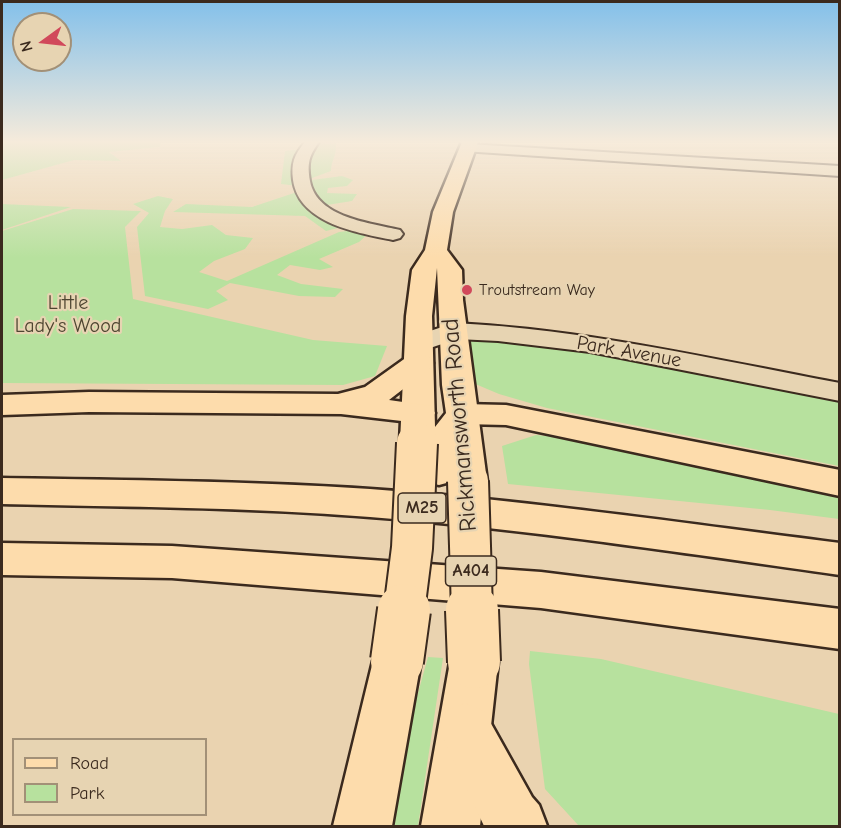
<!DOCTYPE html>
<html>
<head>
<meta charset="utf-8">
<style>
  body { margin:0 }
  #map { position:relative; width:841px; height:828px; overflow:hidden; background:#ead3b0; font-family:"Comic Neue",sans-serif }
  canvas { display:block }
  .frame { position:absolute; inset:0; border:3px solid #3b2a1e; pointer-events:none }
  .legend { position:absolute; left:12px; top:738px; width:195px; height:78px; box-sizing:border-box; background:#e7d4b2; border:2px solid #a29077; margin:0; padding:8px 10px; list-style:none; font-size:18px; color:#3b2a1e }
  .legend li { display:flex; align-items:center; gap:12px; height:30px }
  .legend b { width:30px; border:2px solid #a29077 }
  .north { position:absolute; left:12px; top:12px; width:60px; height:60px; box-sizing:border-box; background:#e7d4b2; border:2px solid #a29077; border-radius:50%; rotate:255deg; font-size:16px; font-weight:700; line-height:24px; text-align:center; color:#3b2a1e }
  .north::after { content:''; display:block; margin:auto; width:21px; height:27px; background:#d1495b; clip-path:polygon(50% 0,100% 100%,50% 72%,0 100%) }
</style>
</head>
<body>
<div id="map">
<canvas width="841" height="828"></canvas>
<div class="frame"></div>
<ul class="legend">
<li><b style="height:8px;background:#fddcac"></b>Road</li>
<li><b style="height:16px;background:#b7e19e"></b>Park</li>
</ul>
<div class="north">N</div>
</div>
<script>
const ctx = document.querySelector('canvas').getContext('2d');
ctx.lineJoin = 'round';
function fillPath(path, color) { ctx.fillStyle = color; ctx.fill(path, 'evenodd'); }
function strokePath(path, color, width, dash) { ctx.strokeStyle = color; ctx.lineWidth = width; ctx.lineCap = dash ? 'butt' : 'round'; ctx.setLineDash(dash || []); ctx.stroke(path); }
function label(font, color, halo, rows, align = 'center') {
  ctx.font = font + ' "Comic Neue",sans-serif'; ctx.lineWidth = 4.5; ctx.setLineDash([]); ctx.textBaseline = 'middle'; ctx.strokeStyle = halo; ctx.fillStyle = color; for (const [text, x, y, turn = 0] of rows) {
    ctx.save(); ctx.translate(x, y); ctx.rotate((+turn || 0) * Math.PI / 180); ctx.textAlign = isNaN(turn) ? turn : align; if (halo) ctx.strokeText(text, 0, 0); ctx.fillText(text, 0, 0); ctx.restore();
  }
}
fillPath(new Path2D(`
  M 2,142 L 161,142 L 160,147 L 109,152 L 121,161 L 74,160 L 2,180 Z
  M 317,143 L 336,144 C 337,155 331,161 331,171 L 312,178 L 312,180 L 342,176 L 353,180 L 347,186 L 328,188 L 327,193 L 357,194 L 352,201 L 327,205 L 317,210 L 346,226 L 326,231 L 305,216 L 173,212 L 186,204 L 252,207 L 300,191 L 298,186 L 281,184 L 285,151 L 302,149 Z
  M 158,196 L 173,199 L 165,211 L 160,227 L 182,229 L 212,225 L 226,235 L 253,238 L 245,249 L 214,261 L 199,272 L 227,281 L 339,232 L 356,230 L 369,233 L 359,242 L 319,259 L 333,267 L 320,270 L 290,265 L 277,275 L 301,284 L 343,289 L 335,297 L 299,296 L 230,283 L 216,291 L 228,300 L 208,309 L 145,296 L 137,227 L 149,213 L 133,204 Z
  M 2,204 L 71,207 L 2,230 Z
  M 73,209 L 141,211 L 125,227 L 133,299 L 313,340 L 387,346 L 375,376 L 343,385 L 2,383 L 2,231 Z
  M 478,336 L 588,347 L 839,396 L 839,466 L 547,408 L 499,394 L 473,383 L 468,344 Z
  M 536,435 L 577,439 L 839,492 L 839,519 L 770,510 L 508,484 L 502,446 Z
  M 530,651 L 601,659 L 839,714 L 839,826 L 579,826 L 545,789 L 529,664 Z
  M 428,657 L 443,658 L 418,826 L 393,826 L 410,722 Z`), '#b7e19e');
const minor = new Path2D(`
  M 305,142 L 319,142 C 309,156 307,163 310,181 C 317,218 371,223 400,230 L 403,234 L 400,238 L 393,240 C 359,233 299,224 293,180 C 291,163 294,155 305,142 Z
  M 468,144 L 840,166 L 840,176 L 463,151 L 461,148 L 463,145 Z
  M 454,323 C 584,329 712,359 840,383 L 840,401 L 590,352 L 498,341 L 457,339 L 418,352 L 409,350 L 405,344 L 409,338 Z`);
const major = new Path2D(`
  M 462,142 L 478,142 L 453,212 L 447,250 L 462,270 L 463,300 L 487,481 L 481,490 L 468,494 L 455,490 L 450,482 L 439,485 L 426,482 L 421,473 L 423,452 L 417,453 L 405,450 L 400,442 L 406,316 L 412,270 L 425,250 L 433,212 ZM 437,268 L 442,385 L 446,413 L 435,427 L 432,316 Z
  M 397,639 L 414,646 L 421,661 L 392,826 L 333,826 L 373,661 L 380,646 Z
  M 474,640 L 491,647 L 498,662 L 480,826 L 421,826 L 450,662 L 457,647 Z`);
const highway = new Path2D(`
  M 418,354 L 429,357 L 433,363 L 429,369 L 389,400 L 431,406 L 435,413 L 431,420 L 419,423 L 341,414 L 89,412 L 2,415 L 2,395 L 89,392 L 338,394 L 365,387 L 407,357 Z
  M 463,404 L 506,405 L 840,470 L 840,496 L 506,425 L 463,424 L 451,421 L 446,414 L 451,407 Z
  M 2,478 C 125,480 248,481 370,489 C 527,500 683,523 840,543 L 840,575 C 684,553 527,529 370,517 C 248,507 125,507 2,504 Z
  M 2,543 L 172,546 L 541,572 L 840,609 L 840,649 L 541,608 L 172,578 L 2,575 Z
  M 465,703 L 484,711 L 532,797 L 539,805 L 547,826 L 484,826 L 439,729 L 446,711 Z`);
strokePath(minor, '#3b2a1e', 4);
strokePath(major, '#3b2a1e', 5);
strokePath(highway, '#3b2a1e', 5);
fillPath(minor, '#e7d4b2');
fillPath(major, '#fddcac');
fillPath(highway, '#fddcac');
const majorBridgeFar2 = new Path2D(`
  M 417,444 L 417,442`);
const majorBridgeFar1 = new Path2D(`
  M 468,481 L 472,611
  M 404,611 L 412,548 L 417,443`);
const majorBridge = new Path2D(`
  M 472,610 L 474,662
  M 397,661 L 404,610`);
strokePath(majorBridgeFar2, '#3b2a1e', 35, []);
strokePath(majorBridgeFar1, '#3b2a1e', 44, []);
strokePath(majorBridge, '#3b2a1e', 56, []);
strokePath(majorBridgeFar2, '#fddcac', 31);
strokePath(majorBridgeFar1, '#fddcac', 40);
strokePath(majorBridge, '#fddcac', 52);
const sky = ctx.createLinearGradient(0, 0, 0, 258);
sky.addColorStop(0, '#83c0ea');
sky.addColorStop(0.55, '#f6ebdb');
sky.addColorStop(1, '#f6ebdb00');
ctx.fillStyle = sky;
ctx.fillRect(0, 0, 841, 258);
for (const [x, y, r, color] of [
  [467,290,6,"#d1495b"]
]) { const dot = new Path2D(); dot.arc(x, y, r, 0, 2 * Math.PI); ctx.fillStyle = color; ctx.fill(dot); strokePath(dot, '#e7d4b2', 2); }
label('16px', '#3b2a1e', '#e7d4b2', [
  ["Troutstream Way",479,290]
], 'left');
for (const [x, y, w] of [
  [422,508,48],
  [471,571,51]
]) { const box = new Path2D(); box.roundRect(x - w / 2, y - 15, w, 30, 4.5); ctx.fillStyle = '#e7d4b2'; ctx.fill(box); strokePath(box, '#3b2a1e', 1.5); }
label('bold 18px', '#3b2a1e', null, [
  ["M25",422,508],
  ["A404",471,571]
]);
label('20px', '#4e4531', '#e7d4b2', [
  ["Little",68,303],
  ["Lady's Wood",68,326]
]);
label('20px', '#3b2a1e', '#e7d4b2', [
  ["Park Avenue",629,352,10]
]);
label('24px', '#3b2a1e', '#e7d4b2', [
  ["Rickmansworth Road",460,425,-95]
]);
</script>
</body>
</html>
